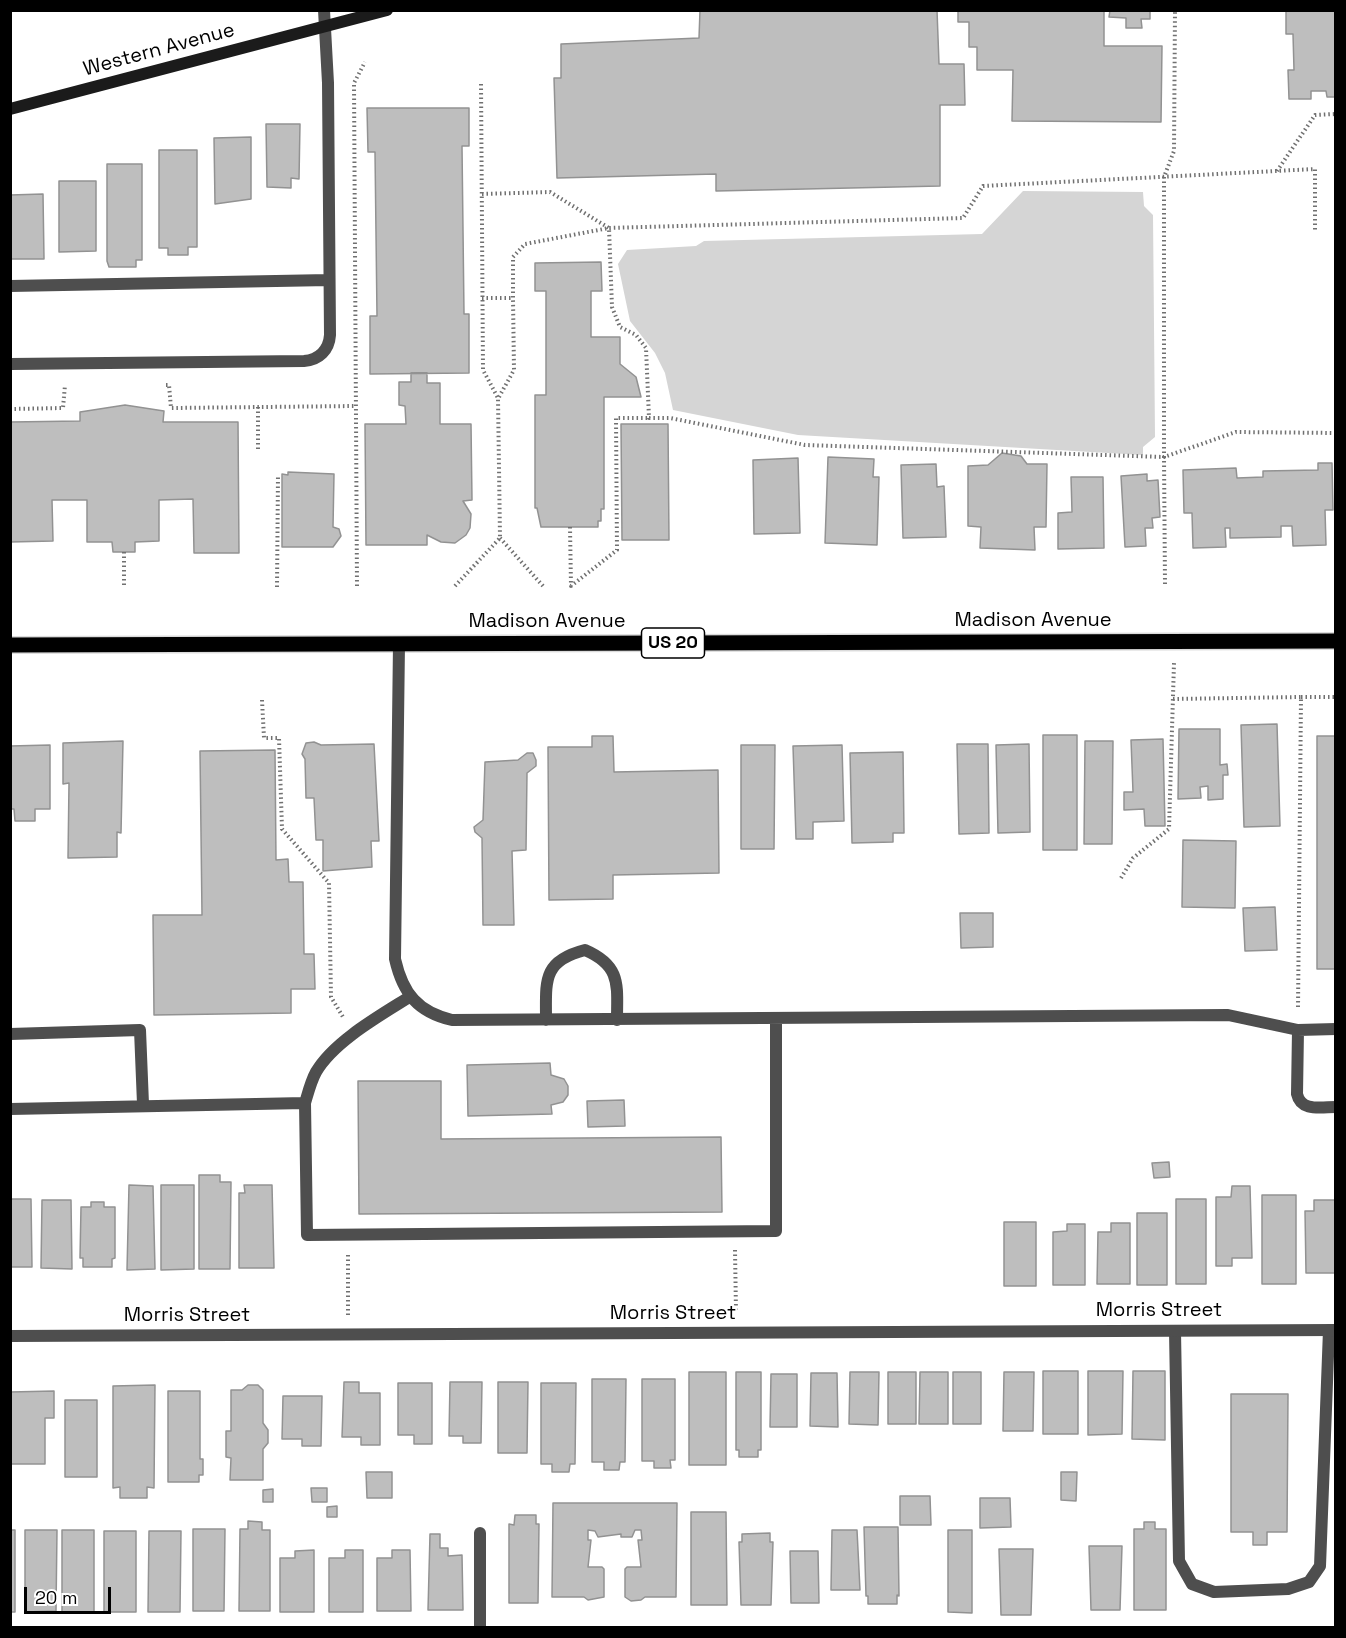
<!DOCTYPE html>
<html>
<head>
<meta charset="utf-8">
<style>
  body { margin:0 }
  #map { position:relative; width:1346px; height:1638px; overflow:hidden; background:#fff; font-family:"Space Grotesk",sans-serif }
  canvas { display:block }
  .frame { position:absolute; inset:0; border:12px solid #000; pointer-events:none }
  .scale { position:absolute; left:24px; top:1587px; width:87px; height:27px; box-sizing:border-box; border:3px solid #000; border-top:0; padding-left:8px; font-size:18px; line-height:21px; white-space:nowrap; color:#000; -webkit-text-stroke:4px #fff; paint-order:stroke }
</style>
</head>
<body>
<div id="map">
<canvas width="1346" height="1638"></canvas>
<div class="frame"></div>
<div class="scale">20 m</div>
</div>
<script>
const ctx = document.querySelector('canvas').getContext('2d');
ctx.lineJoin = 'round';
function fillPath(path, color) { ctx.fillStyle = color; ctx.fill(path, 'evenodd'); }
function strokePath(path, color, width, dash) { ctx.strokeStyle = color; ctx.lineWidth = width; ctx.lineCap = dash ? 'butt' : 'round'; ctx.setLineDash(dash || []); ctx.stroke(path); }
function label(font, color, halo, rows, align = 'center') {
  ctx.font = font + ' "Space Grotesk",sans-serif'; ctx.lineWidth = 4.5; ctx.setLineDash([]); ctx.textBaseline = 'middle'; ctx.strokeStyle = halo; ctx.fillStyle = color; for (const [text, x, y, turn = 0] of rows) {
    ctx.save(); ctx.translate(x, y); ctx.rotate((+turn || 0) * Math.PI / 180); ctx.textAlign = isNaN(turn) ? turn : align; if (halo) ctx.strokeText(text, 0, 0); ctx.fillText(text, 0, 0); ctx.restore();
  }
}
fillPath(new Path2D(`
  M 1023,191 L 1143,192 L 1144,206 L 1153,215 L 1155,437 L 1143,447 L 1143,455 L 798,435 L 673,410 L 665,373 L 655,353 L 630,321 L 618,264 L 627,250 L 696,246 L 704,241 L 982,234 Z`), '#d5d5d5');
const building = new Path2D(`
  M 700,10 L 937,10 L 939,64 L 964,64 L 965,105 L 940,105 L 940,186 L 716,191 L 716,174 L 557,178 L 554,78 L 561,78 L 561,44 L 699,38 Z
  M 958,10 L 1104,10 L 1104,46 L 1162,46 L 1161,122 L 1012,121 L 1013,70 L 977,70 L 977,47 L 969,47 L 969,22 L 958,22 Z
  M 1110,10 L 1150,10 L 1150,19 L 1141,19 L 1142,28 L 1126,28 L 1126,18 L 1109,17 Z
  M 1286,10 L 1336,10 L 1336,97 L 1327,97 L 1326,91 L 1311,91 L 1311,99 L 1289,99 L 1288,70 L 1294,70 L 1293,34 L 1286,34 Z
  M 367,108 L 469,108 L 469,146 L 462,146 L 464,314 L 469,314 L 469,373 L 370,374 L 370,316 L 377,316 L 375,152 L 368,152 Z
  M 266,124 L 300,124 L 299,179 L 291,178 L 291,188 L 267,187 Z
  M 251,137 L 251,199 L 215,204 L 214,138 Z
  M 159,150 L 197,150 L 197,247 L 188,247 L 188,255 L 168,255 L 168,248 L 159,248 Z
  M 107,164 L 142,164 L 142,260 L 136,260 L 136,267 L 109,267 L 107,261 Z
  M 59,181 L 96,181 L 96,251 L 59,252 Z
  M 43,194 L 44,259 L 10,259 L 10,195 Z
  M 601,262 L 602,291 L 591,291 L 591,337 L 620,337 L 620,364 L 636,377 L 641,397 L 604,397 L 604,509 L 601,509 L 601,521 L 598,521 L 598,527 L 541,527 L 537,508 L 535,508 L 535,395 L 546,395 L 546,291 L 535,291 L 535,263 Z
  M 411,373 L 427,373 L 427,383 L 440,383 L 440,424 L 471,424 L 472,500 L 463,501 L 471,514 L 470,528 L 466,535 L 455,543 L 441,542 L 427,535 L 427,545 L 366,545 L 365,424 L 406,424 L 405,406 L 399,405 L 399,382 L 411,382 Z
  M 125,405 L 164,411 L 163,422 L 238,422 L 239,553 L 194,553 L 193,499 L 159,500 L 159,541 L 135,542 L 135,552 L 113,552 L 112,542 L 87,542 L 87,500 L 52,500 L 53,541 L 10,542 L 10,422 L 80,421 L 80,412 Z
  M 621,424 L 668,424 L 669,540 L 622,540 Z
  M 1002,453 L 1021,456 L 1027,464 L 1047,464 L 1046,527 L 1034,527 L 1035,550 L 980,548 L 981,527 L 968,526 L 968,466 L 988,465 Z
  M 828,457 L 874,459 L 873,477 L 879,477 L 877,545 L 825,543 Z
  M 798,458 L 800,533 L 754,534 L 753,460 Z
  M 1318,463 L 1332,463 L 1333,510 L 1325,510 L 1326,545 L 1293,546 L 1292,526 L 1281,526 L 1281,537 L 1230,538 L 1230,528 L 1225,528 L 1226,547 L 1193,548 L 1192,513 L 1184,513 L 1183,470 L 1236,468 L 1237,478 L 1263,477 L 1263,471 L 1318,470 Z
  M 936,464 L 937,487 L 944,486 L 946,537 L 903,538 L 901,465 Z
  M 288,472 L 334,474 L 333,527 L 339,529 L 341,536 L 333,547 L 282,547 L 282,474 L 288,475 Z
  M 1147,474 L 1147,481 L 1158,480 L 1160,517 L 1152,518 L 1153,528 L 1145,528 L 1146,546 L 1125,547 L 1121,476 Z
  M 1071,477 L 1103,477 L 1104,548 L 1058,549 L 1058,513 L 1072,512 Z
  M 1277,724 L 1280,826 L 1244,827 L 1241,725 Z
  M 1179,729 L 1220,729 L 1220,765 L 1227,764 L 1228,775 L 1223,775 L 1223,799 L 1208,800 L 1208,786 L 1200,787 L 1201,798 L 1178,799 Z
  M 1043,735 L 1077,735 L 1077,850 L 1043,850 Z
  M 592,736 L 613,736 L 614,772 L 718,770 L 719,873 L 613,875 L 613,899 L 549,900 L 548,747 L 592,747 Z
  M 1317,736 L 1336,736 L 1336,969 L 1317,969 Z
  M 1163,739 L 1165,826 L 1145,826 L 1144,809 L 1124,810 L 1124,792 L 1133,792 L 1131,740 Z
  M 123,741 L 121,833 L 117,832 L 117,857 L 68,858 L 69,783 L 63,784 L 63,743 Z
  M 1085,741 L 1113,741 L 1112,844 L 1084,844 Z
  M 314,742 L 321,745 L 374,744 L 379,841 L 371,841 L 372,867 L 323,871 L 323,840 L 316,840 L 314,798 L 306,798 L 305,759 L 302,754 L 306,743 Z
  M 957,744 L 988,744 L 989,833 L 959,834 Z
  M 1029,744 L 1030,832 L 998,833 L 996,745 Z
  M 50,745 L 50,809 L 35,809 L 35,821 L 15,821 L 14,809 L 10,809 L 10,746 Z
  M 741,745 L 775,745 L 774,849 L 741,849 Z
  M 842,745 L 844,821 L 813,822 L 813,839 L 796,839 L 793,746 Z
  M 275,750 L 276,860 L 288,859 L 289,882 L 303,882 L 304,954 L 314,954 L 315,989 L 291,989 L 291,1013 L 154,1015 L 153,915 L 202,915 L 200,751 Z
  M 903,752 L 904,833 L 893,833 L 893,842 L 852,843 L 850,753 Z
  M 527,753 L 533,753 L 536,760 L 536,766 L 527,773 L 526,850 L 512,851 L 514,925 L 483,925 L 482,838 L 475,832 L 474,827 L 483,820 L 485,762 L 518,760 Z
  M 1183,840 L 1236,841 L 1235,908 L 1182,907 Z
  M 1275,907 L 1277,950 L 1245,951 L 1243,908 Z
  M 960,913 L 993,913 L 993,947 L 961,948 Z
  M 550,1063 L 551,1075 L 564,1079 L 568,1086 L 568,1095 L 563,1102 L 551,1105 L 552,1114 L 468,1116 L 467,1065 Z
  M 358,1081 L 441,1081 L 441,1139 L 721,1137 L 722,1212 L 359,1214 Z
  M 624,1100 L 625,1126 L 588,1127 L 587,1101 Z
  M 1169,1162 L 1170,1177 L 1154,1178 L 1152,1163 Z
  M 199,1175 L 220,1175 L 220,1182 L 231,1182 L 230,1269 L 199,1269 Z
  M 129,1185 L 153,1186 L 155,1269 L 127,1270 Z
  M 161,1185 L 194,1185 L 194,1269 L 161,1270 Z
  M 244,1185 L 272,1185 L 274,1268 L 239,1268 L 239,1193 L 245,1193 Z
  M 1232,1186 L 1250,1186 L 1252,1258 L 1232,1258 L 1232,1266 L 1216,1266 L 1216,1197 L 1231,1197 Z
  M 1262,1195 L 1296,1195 L 1296,1284 L 1262,1284 Z
  M 10,1199 L 31,1199 L 32,1267 L 10,1267 Z
  M 1176,1199 L 1206,1199 L 1206,1284 L 1176,1284 Z
  M 42,1200 L 71,1200 L 72,1269 L 41,1268 Z
  M 1314,1200 L 1336,1200 L 1336,1273 L 1306,1273 L 1305,1211 L 1314,1211 Z
  M 91,1202 L 104,1202 L 104,1207 L 115,1207 L 115,1258 L 112,1259 L 112,1267 L 83,1267 L 83,1258 L 80,1258 L 81,1207 L 91,1207 Z
  M 1137,1213 L 1167,1213 L 1167,1285 L 1137,1285 Z
  M 1004,1222 L 1036,1222 L 1036,1286 L 1004,1286 Z
  M 1111,1223 L 1130,1223 L 1130,1284 L 1097,1284 L 1098,1232 L 1111,1232 Z
  M 1067,1224 L 1085,1224 L 1085,1285 L 1053,1285 L 1053,1232 L 1067,1231 Z
  M 1043,1371 L 1078,1371 L 1078,1434 L 1043,1434 Z
  M 1088,1371 L 1123,1371 L 1122,1434 L 1088,1435 Z
  M 1133,1371 L 1165,1371 L 1165,1440 L 1132,1439 Z
  M 689,1372 L 726,1372 L 726,1465 L 689,1465 Z
  M 736,1372 L 761,1372 L 761,1450 L 758,1450 L 758,1457 L 739,1457 L 739,1450 L 736,1450 Z
  M 850,1372 L 879,1372 L 878,1425 L 849,1424 Z
  M 888,1372 L 916,1372 L 916,1424 L 888,1424 Z
  M 920,1372 L 948,1372 L 948,1424 L 919,1424 Z
  M 953,1372 L 981,1372 L 981,1424 L 953,1424 Z
  M 1004,1372 L 1034,1372 L 1033,1431 L 1003,1431 Z
  M 811,1373 L 837,1373 L 838,1427 L 810,1426 Z
  M 771,1374 L 797,1374 L 797,1427 L 770,1427 Z
  M 592,1379 L 626,1379 L 625,1462 L 620,1462 L 619,1470 L 604,1470 L 604,1462 L 592,1462 Z
  M 642,1379 L 675,1379 L 675,1460 L 670,1460 L 671,1468 L 654,1468 L 654,1461 L 642,1461 Z
  M 344,1382 L 359,1382 L 359,1393 L 380,1393 L 380,1445 L 361,1445 L 361,1437 L 342,1437 Z
  M 450,1382 L 482,1382 L 481,1443 L 463,1443 L 463,1436 L 449,1436 Z
  M 498,1382 L 528,1382 L 527,1453 L 498,1453 Z
  M 398,1383 L 432,1383 L 432,1444 L 414,1444 L 414,1435 L 398,1435 Z
  M 541,1383 L 576,1383 L 575,1464 L 570,1464 L 569,1472 L 552,1472 L 552,1464 L 541,1464 Z
  M 155,1385 L 154,1488 L 147,1487 L 147,1498 L 120,1498 L 120,1487 L 113,1488 L 113,1386 Z
  M 248,1385 L 258,1385 L 263,1390 L 263,1423 L 268,1430 L 268,1443 L 263,1449 L 263,1480 L 230,1480 L 231,1458 L 226,1457 L 226,1431 L 231,1431 L 231,1390 L 242,1390 Z
  M 54,1391 L 54,1418 L 45,1418 L 45,1464 L 10,1464 L 10,1392 Z
  M 168,1391 L 200,1391 L 200,1459 L 203,1459 L 203,1475 L 199,1475 L 199,1482 L 168,1482 Z
  M 1231,1394 L 1288,1394 L 1287,1532 L 1267,1532 L 1267,1545 L 1253,1545 L 1253,1532 L 1231,1532 Z
  M 283,1396 L 322,1396 L 321,1446 L 302,1446 L 302,1439 L 282,1439 Z
  M 65,1400 L 97,1400 L 97,1477 L 65,1477 Z
  M 366,1472 L 392,1472 L 392,1498 L 367,1498 Z
  M 1061,1472 L 1077,1472 L 1076,1501 L 1061,1500 Z
  M 311,1488 L 327,1488 L 327,1502 L 312,1502 Z
  M 273,1489 L 273,1502 L 263,1502 L 263,1490 Z
  M 900,1496 L 930,1496 L 931,1525 L 900,1525 Z
  M 980,1498 L 1010,1498 L 1011,1527 L 980,1528 Z
  M 553,1503 L 677,1503 L 676,1597 L 645,1597 L 641,1600 L 631,1601 L 625,1597 L 625,1569 L 627,1567 L 641,1567 L 638,1540 L 642,1540 L 641,1530 L 635,1530 L 632,1537 L 621,1537 L 621,1534 L 598,1537 L 595,1531 L 588,1530 L 588,1540 L 591,1540 L 588,1567 L 602,1567 L 604,1569 L 604,1597 L 588,1600 L 584,1597 L 552,1597 Z
  M 337,1506 L 337,1517 L 327,1517 L 327,1507 Z
  M 691,1512 L 726,1512 L 727,1605 L 691,1605 Z
  M 515,1515 L 536,1515 L 536,1524 L 539,1524 L 538,1603 L 509,1603 L 509,1524 L 514,1525 Z
  M 248,1521 L 262,1522 L 262,1530 L 270,1530 L 270,1611 L 239,1611 L 240,1529 L 248,1529 Z
  M 1144,1522 L 1155,1522 L 1155,1529 L 1166,1529 L 1166,1610 L 1134,1610 L 1134,1529 L 1144,1529 Z
  M 864,1527 L 898,1527 L 899,1596 L 897,1595 L 897,1604 L 868,1604 L 868,1596 L 866,1596 Z
  M 193,1529 L 225,1529 L 224,1611 L 193,1611 Z
  M 10,1530 L 15,1530 L 15,1612 L 10,1612 Z
  M 25,1530 L 57,1530 L 56,1611 L 25,1612 Z
  M 62,1530 L 94,1530 L 94,1612 L 62,1612 Z
  M 832,1530 L 857,1530 L 860,1590 L 831,1590 Z
  M 948,1530 L 972,1530 L 972,1613 L 948,1612 Z
  M 104,1531 L 136,1531 L 136,1612 L 104,1612 Z
  M 149,1531 L 181,1531 L 180,1612 L 148,1612 Z
  M 770,1533 L 770,1542 L 773,1542 L 771,1605 L 741,1605 L 739,1542 L 742,1542 L 742,1534 Z
  M 430,1534 L 440,1534 L 440,1548 L 448,1548 L 448,1556 L 462,1555 L 463,1610 L 428,1610 Z
  M 1089,1546 L 1122,1546 L 1120,1610 L 1091,1610 Z
  M 999,1549 L 1033,1549 L 1031,1615 L 1001,1615 Z
  M 314,1550 L 314,1612 L 280,1612 L 280,1558 L 295,1558 L 295,1551 Z
  M 345,1550 L 363,1550 L 363,1612 L 329,1612 L 329,1558 L 345,1558 Z
  M 392,1550 L 410,1550 L 411,1611 L 377,1611 L 377,1558 L 392,1558 Z
  M 790,1551 L 818,1551 L 819,1603 L 791,1603 Z`);
fillPath(building, '#bebebe');
strokePath(building, '#929292', 1.5);
const primary = new Path2D(`
  M 10,645 L 1336,641`);
strokePath(primary, '#dbdbdb', 18);
strokePath(new Path2D(`
  M 1277,171 L 1315,115 L 1336,114
  M 482,194 L 550,192 L 609,228 L 612,307 L 620,327 L 636,335 L 646,348 L 649,418 L 670,418 L 805,445 L 1164,457 L 1164,177 L 1174,151 L 1175,10
  M 482,298 L 513,298 L 513,257 L 525,244 L 609,228 L 963,218 L 983,186 L 1315,169 L 1315,232
  M 166,385 L 169,385 L 171,408 L 355,406
  M 499,397 L 514,370 L 513,298
  M 258,407 L 258,452
  M 10,409 L 63,408 L 65,385
  M 570,527 L 571,586 L 617,550 L 616,418 L 649,418
  M 500,538 L 543,586
  M 124,552 L 124,587
  M 1165,584 L 1164,457 L 1236,432 L 1336,433
  M 357,586 L 354,83 L 365,62
  M 455,586 L 500,538 L 498,398 L 483,370 L 481,83
  M 277,587 L 278,475
  M 1301,697 L 1336,697
  M 1173,699 L 1301,697 L 1298,1009
  M 262,700 L 264,738 L 279,738 L 282,829 L 329,883 L 331,997 L 343,1017
  M 1121,878 L 1133,858 L 1169,829 L 1174,663
  M 735,1250 L 736,1312
  M 348,1315 L 348,1253`), '#707070', 4, [1.5, 3]);
strokePath(new Path2D(`
  M 10,286 L 329,280
  M 10,364 L 304,361 C 319,360 329,350 330,335 L 328,83 L 324,10
  M 399,644 L 395,959 C 403,994 418,1012 452,1020 L 1228,1015 L 1298,1030
  M 546,1020 C 546,981 542,961 585,950 C 622,966 617,986 617,1020
  M 1336,1029 L 1298,1030 L 1297,1094 C 1301,1112 1321,1107 1336,1107
  M 10,1034 L 140,1030 L 143,1104
  M 305,1103 L 307,1235 L 776,1231 L 776,1019
  M 10,1109 L 305,1103 C 308,1093 311,1081 316,1072 C 334,1041 381,1015 411,996
  M 1175,1331 L 1179,1561 L 1192,1584 L 1214,1592 L 1288,1589 L 1309,1582 L 1320,1566 L 1329,1330
  M 480,1628 L 480,1533`), '#4e4e4e', 12);
strokePath(new Path2D(`
  M 10,1336 L 1336,1330`), '#4e4e4e', 12);
strokePath(new Path2D(`
  M 10,109 L 387,10`), '#1b1b1b', 12);
strokePath(primary, '#000', 15);
for (const [x, y, w] of [
  [673,643,63]
]) { const box = new Path2D(); box.roundRect(x - w / 2, y - 15, w, 30, 4.5); ctx.fillStyle = '#fff'; ctx.fill(box); strokePath(box, '#000', 1.5); }
label('bold 18px', '#000', null, [
  ["US 20",673,643]
]);
label('20px', '#000', '#fff', [
  ["Western Avenue",159,50,-15],
  ["Madison Avenue",1033,621],
  ["Madison Avenue",547,622],
  ["Morris Street",1159,1311],
  ["Morris Street",673,1314],
  ["Morris Street",187,1316]
]);
</script>
</body>
</html>
